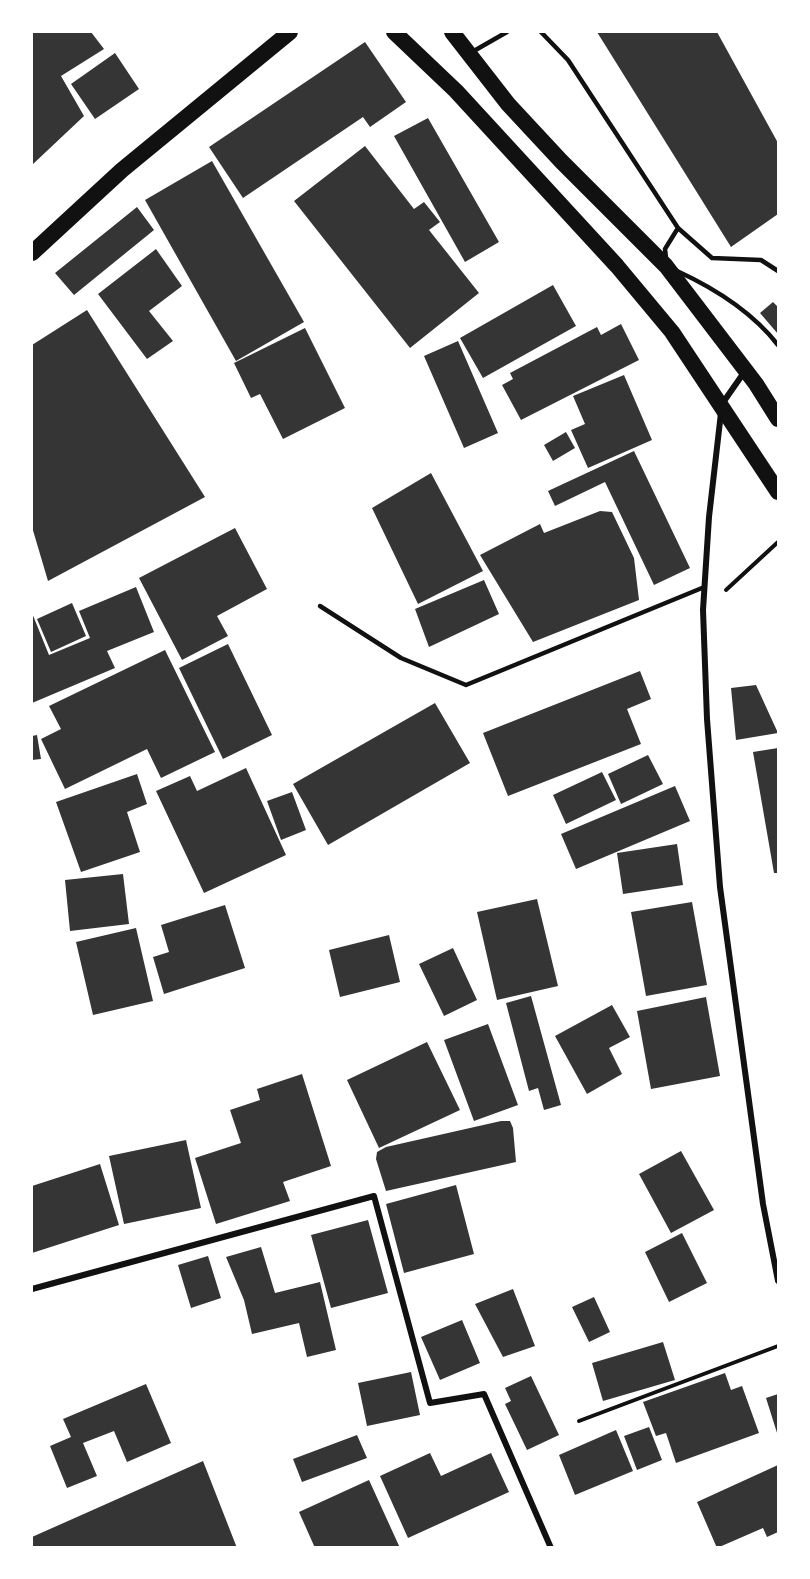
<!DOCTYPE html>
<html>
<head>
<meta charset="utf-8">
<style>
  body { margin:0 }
  #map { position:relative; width:810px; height:1579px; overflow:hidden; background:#fff; font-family:"Archivo Narrow",sans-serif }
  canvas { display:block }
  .frame { position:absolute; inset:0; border:33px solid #fff; pointer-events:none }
</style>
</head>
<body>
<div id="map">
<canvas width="810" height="1579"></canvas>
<div class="frame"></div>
</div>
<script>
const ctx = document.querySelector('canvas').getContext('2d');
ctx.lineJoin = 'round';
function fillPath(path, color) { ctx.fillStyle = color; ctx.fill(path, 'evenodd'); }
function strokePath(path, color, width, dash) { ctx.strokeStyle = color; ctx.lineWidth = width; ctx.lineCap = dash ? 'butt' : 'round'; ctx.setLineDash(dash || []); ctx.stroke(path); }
fillPath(new Path2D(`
  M 32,32 L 91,32 L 104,49 L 61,76 L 84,116 L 32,165 Z
  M 597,32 L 717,32 L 778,143 L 778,214 L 731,247 Z
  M 365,42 L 406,102 L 370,127 L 363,117 L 243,198 L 209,147 Z
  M 115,53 L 139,89 L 95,119 L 71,84 Z
  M 428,118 L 499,242 L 465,262 L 394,136 Z
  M 365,146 L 414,209 L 424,202 L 440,222 L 429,230 L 479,293 L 410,348 L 294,201 Z
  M 212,161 L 304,322 L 236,361 L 145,200 Z
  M 137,207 L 154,230 L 74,295 L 55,273 Z
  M 156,249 L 182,286 L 149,311 L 173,341 L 147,359 L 98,294 Z
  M 553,285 L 576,326 L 483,378 L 460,338 Z
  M 773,302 L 778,307 L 778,334 L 760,313 Z
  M 87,310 L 205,497 L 48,581 L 32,527 L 32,345 Z
  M 621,324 L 639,360 L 521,420 L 502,385 L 513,379 L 510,373 L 597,327 L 601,335 Z
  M 305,328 L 345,408 L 283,439 L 260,394 L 251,398 L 234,363 Z
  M 458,341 L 498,433 L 464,448 L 424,356 Z
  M 624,375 L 652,440 L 588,468 L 571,430 L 585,424 L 573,396 Z
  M 566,432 L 575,448 L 553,461 L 544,445 Z
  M 634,451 L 690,568 L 654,585 L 605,482 L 555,506 L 548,491 Z
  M 431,473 L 483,571 L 418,604 L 372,508 Z
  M 600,511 L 612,512 L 634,558 L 639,600 L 533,642 L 480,555 L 540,524 L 544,533 Z
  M 235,528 L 267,589 L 217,616 L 228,636 L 182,660 L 139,578 Z
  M 484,580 L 499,614 L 429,647 L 415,609 Z
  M 136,587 L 154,632 L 107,651 L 115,668 L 32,703 L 32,613 L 49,655 L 90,638 L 79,611 Z
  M 72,603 L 86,636 L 51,652 L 37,619 Z
  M 228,644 L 272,735 L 223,759 L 179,668 Z
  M 165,650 L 215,752 L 161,778 L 147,749 L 65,789 L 41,739 L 61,729 L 49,706 Z
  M 640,671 L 651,699 L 627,709 L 641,744 L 508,796 L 483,733 Z
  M 756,685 L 778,733 L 736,740 L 731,688 Z
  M 435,703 L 470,763 L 328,845 L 293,784 Z
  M 37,735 L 41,759 L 32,760 L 32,736 Z
  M 778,748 L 778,873 L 774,873 L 753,752 Z
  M 648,755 L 663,784 L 621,804 L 608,774 Z
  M 246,768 L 286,855 L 204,893 L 156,791 L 190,776 L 197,791 Z
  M 602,772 L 616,800 L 566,824 L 553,795 Z
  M 137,774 L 147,804 L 127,812 L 140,852 L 81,872 L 56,802 Z
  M 675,786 L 690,821 L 576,869 L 561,834 Z
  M 292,792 L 306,830 L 281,840 L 267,801 Z
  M 677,844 L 683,885 L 623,894 L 617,853 Z
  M 123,874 L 129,924 L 70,931 L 65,880 Z
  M 537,899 L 558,986 L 497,1000 L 477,912 Z
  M 692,902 L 707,985 L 646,996 L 631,912 Z
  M 225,905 L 245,968 L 164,994 L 153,957 L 169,952 L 161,925 Z
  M 136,928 L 153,1001 L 93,1015 L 76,942 Z
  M 389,935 L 400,982 L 340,997 L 329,950 Z
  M 453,948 L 477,1000 L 444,1016 L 419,964 Z
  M 531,996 L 561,1105 L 544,1110 L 538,1088 L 529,1091 L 506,1003 Z
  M 706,997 L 720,1076 L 651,1089 L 637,1011 Z
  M 612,1005 L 630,1037 L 609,1048 L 622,1074 L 587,1094 L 555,1036 Z
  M 488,1024 L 518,1105 L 474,1121 L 444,1040 Z
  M 427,1042 L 460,1110 L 379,1148 L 347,1080 Z
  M 302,1074 L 331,1166 L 283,1182 L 290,1201 L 216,1224 L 195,1158 L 241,1143 L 230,1110 L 260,1100 L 257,1089 Z
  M 501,1121 L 510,1121 L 513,1128 L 516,1162 L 386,1191 L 376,1159 L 377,1152 L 386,1147 Z
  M 186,1140 L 201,1208 L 124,1224 L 109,1156 Z
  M 681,1151 L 714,1210 L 671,1233 L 639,1174 Z
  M 100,1164 L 119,1225 L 32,1253 L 32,1186 Z
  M 456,1185 L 474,1254 L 404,1273 L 386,1204 Z
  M 368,1220 L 388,1293 L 331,1308 L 311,1235 Z
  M 682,1233 L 707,1283 L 669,1302 L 645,1252 Z
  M 261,1247 L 275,1293 L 320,1282 L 336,1350 L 307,1357 L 299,1323 L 252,1334 L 244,1300 L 226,1257 Z
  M 208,1256 L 221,1298 L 191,1308 L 178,1265 Z
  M 513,1289 L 535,1346 L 503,1357 L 475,1304 Z
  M 594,1297 L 610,1332 L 589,1342 L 572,1307 Z
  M 462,1320 L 480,1363 L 440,1380 L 421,1337 Z
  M 663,1342 L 675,1380 L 603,1401 L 592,1363 Z
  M 411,1372 L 420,1415 L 367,1426 L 358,1383 Z
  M 725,1373 L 731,1390 L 742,1386 L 759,1433 L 676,1463 L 666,1433 L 656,1436 L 643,1402 Z
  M 531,1376 L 559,1435 L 527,1450 L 505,1404 L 511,1401 L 505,1388 Z
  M 146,1384 L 171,1443 L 127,1462 L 114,1431 L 83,1443 L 97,1476 L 67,1488 L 50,1446 L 71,1437 L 63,1419 Z
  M 778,1394 L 778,1436 L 766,1398 Z
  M 649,1427 L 662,1460 L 637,1470 L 624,1436 Z
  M 616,1430 L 633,1471 L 575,1495 L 559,1455 Z
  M 357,1435 L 367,1458 L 302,1482 L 293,1459 Z
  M 430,1453 L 441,1476 L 491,1453 L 509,1492 L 408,1538 L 380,1476 Z
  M 203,1461 L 237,1548 L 32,1548 L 32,1537 Z
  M 778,1465 L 778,1532 L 767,1537 L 763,1528 L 717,1548 L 697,1502 Z
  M 369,1480 L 400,1548 L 315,1548 L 299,1512 Z`), '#353535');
strokePath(new Path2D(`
  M 726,590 L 778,542
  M 579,1421 L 778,1346`), '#111', 4);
strokePath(new Path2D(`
  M 541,32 L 568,60 L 678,228 L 712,258 L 761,260 L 778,271
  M 472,52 L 507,32
  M 666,258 L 665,249 L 678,228
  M 677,271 C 714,288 753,313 778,345
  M 320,606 L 401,658 L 466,685 L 702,588`), '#111', 4.5);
strokePath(new Path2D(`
  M 745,371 L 722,404 L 709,517 L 703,610 L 707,719 L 720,887 L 763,1204 L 778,1281
  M 32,1289 L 374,1196 L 430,1403 L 484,1394 L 551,1548`), '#111', 6);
strokePath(new Path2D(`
  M 394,32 L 456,91 L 617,266 L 672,332 L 778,492
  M 452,32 L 508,104 L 561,161 L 666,266 L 756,384 L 778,419
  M 32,253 L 122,170 L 290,32`), '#111', 16);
</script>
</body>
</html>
